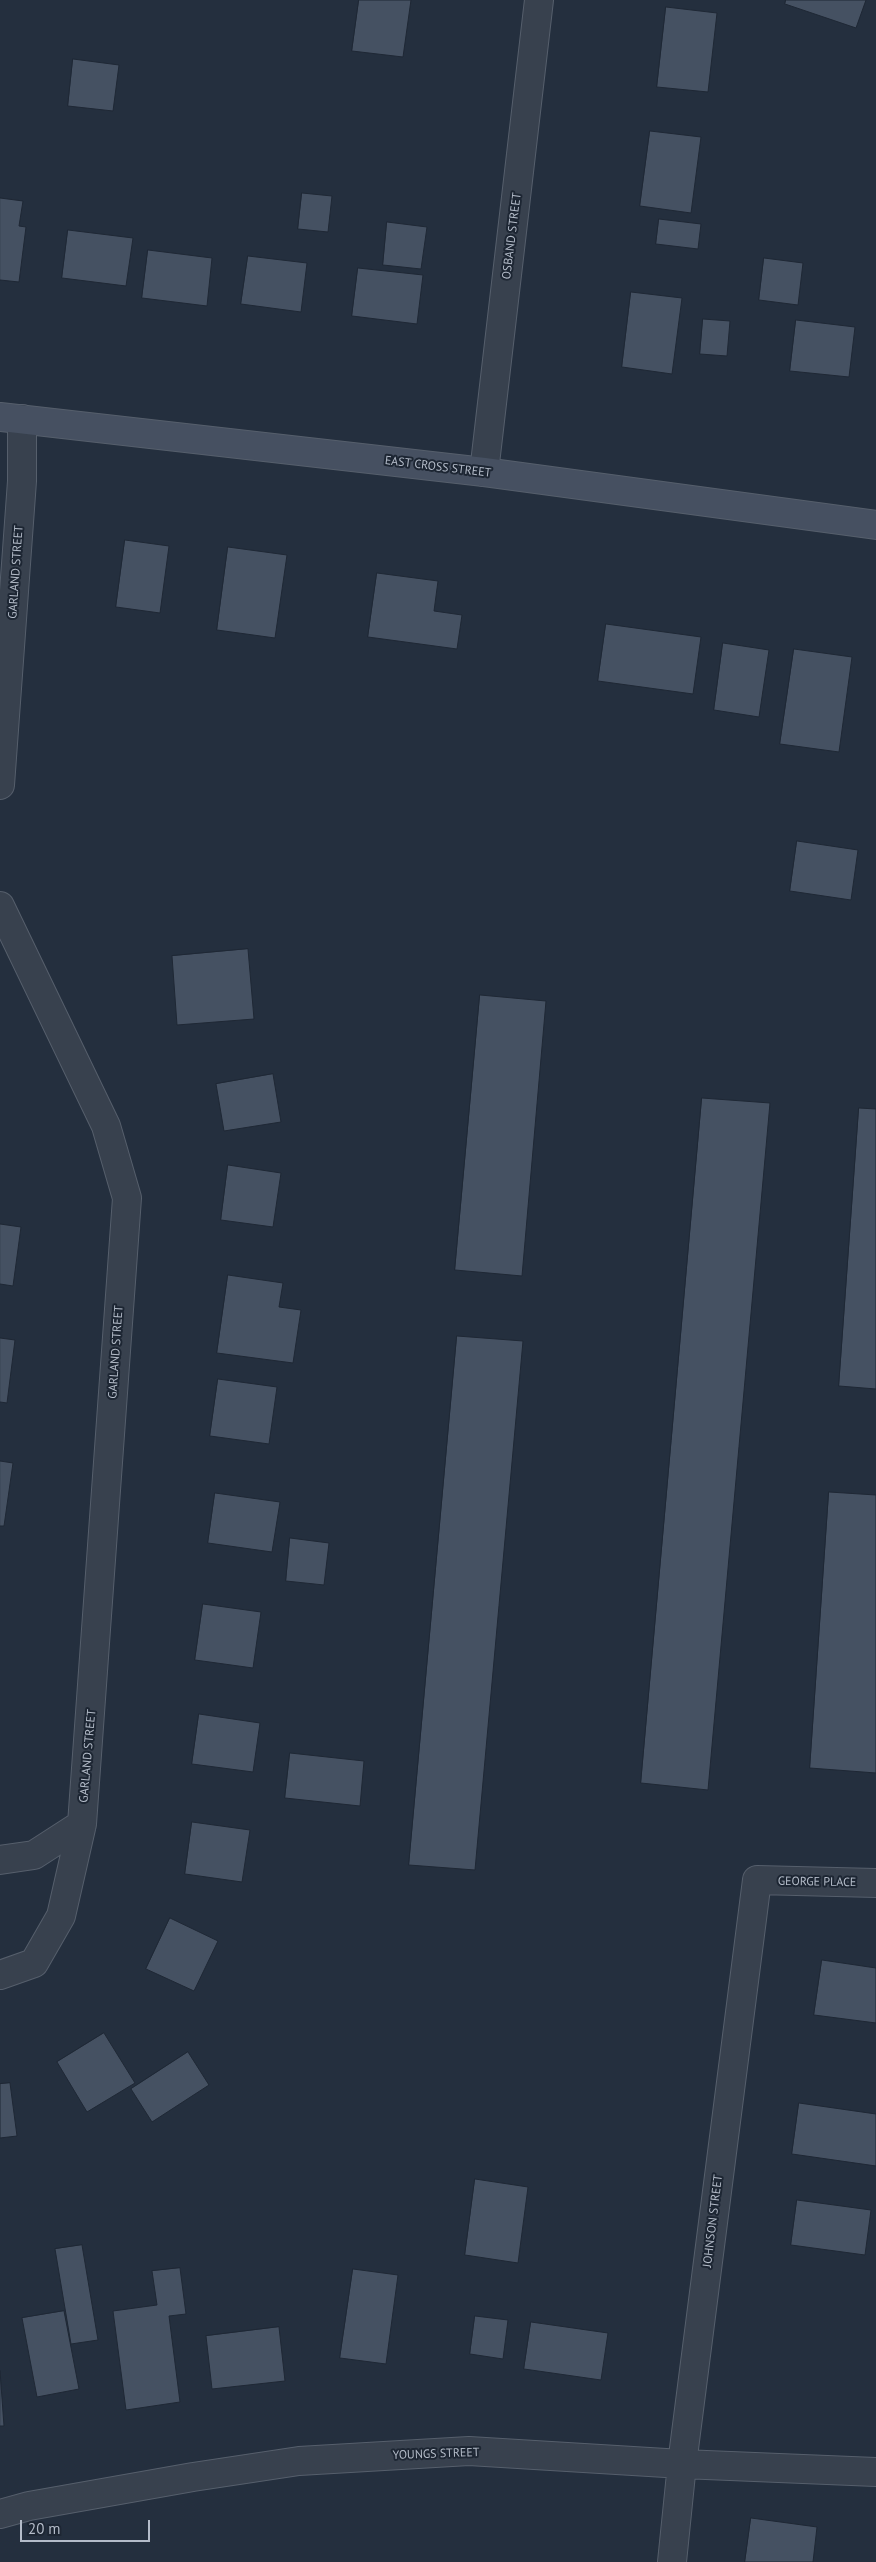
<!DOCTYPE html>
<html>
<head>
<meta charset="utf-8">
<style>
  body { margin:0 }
  #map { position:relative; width:876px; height:2562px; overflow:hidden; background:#242f3e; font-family:"PT Sans",sans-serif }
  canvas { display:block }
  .scale { position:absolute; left:20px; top:2520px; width:130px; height:22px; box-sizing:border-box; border:2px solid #b4bcc9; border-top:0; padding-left:6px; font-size:15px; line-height:18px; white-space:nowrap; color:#b4bcc9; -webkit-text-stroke:4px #1d2633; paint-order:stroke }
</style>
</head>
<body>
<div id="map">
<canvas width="876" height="2562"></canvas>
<div class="scale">20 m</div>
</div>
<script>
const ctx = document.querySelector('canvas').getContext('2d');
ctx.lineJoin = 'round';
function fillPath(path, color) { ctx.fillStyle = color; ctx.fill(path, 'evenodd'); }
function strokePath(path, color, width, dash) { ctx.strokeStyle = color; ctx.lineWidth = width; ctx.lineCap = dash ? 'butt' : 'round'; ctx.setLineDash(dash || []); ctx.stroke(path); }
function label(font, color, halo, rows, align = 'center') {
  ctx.font = font + ' "PT Sans",sans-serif'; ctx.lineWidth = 4; ctx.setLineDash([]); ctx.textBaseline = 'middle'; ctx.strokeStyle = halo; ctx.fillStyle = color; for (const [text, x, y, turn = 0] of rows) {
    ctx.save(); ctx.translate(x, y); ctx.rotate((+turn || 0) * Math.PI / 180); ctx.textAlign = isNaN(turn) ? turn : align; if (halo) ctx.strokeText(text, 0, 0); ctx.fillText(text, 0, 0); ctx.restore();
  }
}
const building = new Path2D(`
  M 359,0 L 411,0 L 403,57 L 352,51 Z
  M 786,0 L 866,0 L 856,28 L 785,4 Z
  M 666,7 L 717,13 L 708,92 L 657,87 Z
  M 73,59 L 119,65 L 113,111 L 68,106 Z
  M 650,131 L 701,137 L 691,213 L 640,206 Z
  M 302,193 L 332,196 L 328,232 L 298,229 Z
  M 0,198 L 23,201 L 19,226 L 26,227 L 19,282 L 0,280 Z
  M 659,219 L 701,224 L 698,249 L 656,244 Z
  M 387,222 L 427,227 L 421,269 L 383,265 Z
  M 68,230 L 133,238 L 126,286 L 62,278 Z
  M 148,250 L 212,258 L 207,306 L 142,298 Z
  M 248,256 L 307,263 L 301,312 L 241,304 Z
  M 764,258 L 803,263 L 798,305 L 759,300 Z
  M 358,268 L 423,275 L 417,324 L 352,316 Z
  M 631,292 L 682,298 L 672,374 L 622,367 Z
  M 703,319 L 730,321 L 727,356 L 700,354 Z
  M 796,320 L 855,327 L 849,377 L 790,371 Z
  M 125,540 L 169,546 L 160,613 L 116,607 Z
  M 228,547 L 287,555 L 275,638 L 217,630 Z
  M 377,573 L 438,581 L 434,611 L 462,615 L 457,649 L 368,637 Z
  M 606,624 L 701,637 L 693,694 L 598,681 Z
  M 723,643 L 769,650 L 759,717 L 714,710 Z
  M 794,649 L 852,657 L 839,752 L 780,744 Z
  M 797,841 L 858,850 L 851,900 L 790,891 Z
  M 248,949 L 254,1019 L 177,1025 L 172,956 Z
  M 480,995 L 546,1001 L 522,1276 L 455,1270 Z
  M 273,1074 L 281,1122 L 224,1131 L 216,1084 Z
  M 702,1098 L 770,1103 L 708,1790 L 641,1783 Z
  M 859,1108 L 876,1109 L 876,1389 L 839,1386 Z
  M 228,1165 L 281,1173 L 273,1227 L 221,1220 Z
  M 0,1224 L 21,1227 L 13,1286 L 0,1284 Z
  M 228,1275 L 283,1283 L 279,1307 L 301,1310 L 293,1363 L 217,1353 Z
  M 457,1336 L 523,1341 L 475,1870 L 409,1865 Z
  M 0,1338 L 15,1340 L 7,1403 L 0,1402 Z
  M 218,1379 L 277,1387 L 269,1444 L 210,1436 Z
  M 0,1461 L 13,1463 L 4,1526 L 0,1526 Z
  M 829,1492 L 876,1495 L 876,1773 L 810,1768 Z
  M 215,1493 L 280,1502 L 272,1552 L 208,1543 Z
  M 290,1538 L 329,1543 L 324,1585 L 286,1581 Z
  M 203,1604 L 261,1612 L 253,1668 L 195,1660 Z
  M 199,1714 L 260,1723 L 253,1772 L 192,1764 Z
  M 290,1753 L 364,1761 L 360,1806 L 285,1798 Z
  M 192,1822 L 250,1830 L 242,1882 L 185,1874 Z
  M 170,1918 L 218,1941 L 194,1991 L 146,1969 Z
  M 822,1960 L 876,1968 L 876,2023 L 814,2015 Z
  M 104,2033 L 135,2083 L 87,2112 L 57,2062 Z
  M 188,2052 L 209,2085 L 152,2122 L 131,2089 Z
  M 10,2083 L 17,2136 L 0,2138 L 0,2084 Z
  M 799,2103 L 876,2114 L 876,2166 L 792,2154 Z
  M 475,2179 L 528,2187 L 518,2263 L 465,2255 Z
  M 797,2200 L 871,2210 L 865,2255 L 791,2245 Z
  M 82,2245 L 98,2340 L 71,2344 L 55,2249 Z
  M 180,2268 L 186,2314 L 169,2316 L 180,2402 L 126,2410 L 113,2311 L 157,2305 L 152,2271 Z
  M 353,2269 L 398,2275 L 386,2364 L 340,2358 Z
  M 64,2311 L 79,2389 L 37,2397 L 22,2318 Z
  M 475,2316 L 508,2320 L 503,2359 L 470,2354 Z
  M 531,2322 L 608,2333 L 601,2380 L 524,2369 Z
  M 279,2327 L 285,2381 L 212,2389 L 206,2336 Z
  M 0,2371 L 4,2426 L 0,2426 Z
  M 751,2518 L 817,2527 L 813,2562 L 745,2562 Z`);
fillPath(building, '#455162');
strokePath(building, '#1f2835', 1);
const street = new Path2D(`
  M 484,472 L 539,0
  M 0,785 L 22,481 L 22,419
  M 0,906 L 106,1126 L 127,1198 L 82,1824 L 34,1855 L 0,1860
  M 0,1975 L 34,1963 L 61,1916 L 82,1824
  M 0,2514 L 29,2506 L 193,2477 L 299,2461 L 469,2451 L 682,2464 L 876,2472
  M 672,2562 L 682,2464 L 757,1880 L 876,1883`);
const secondary = new Path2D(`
  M 0,417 L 484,472 L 876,525`);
strokePath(street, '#565f6c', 30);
strokePath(secondary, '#565f6c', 30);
strokePath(street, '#38414e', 28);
strokePath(secondary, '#465061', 28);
label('12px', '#b4bcc9', '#1d2633', [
  ["OSBAND STREET",512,236,-83],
  ["EAST CROSS STREET",438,467,7],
  ["GARLAND STREET",16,572,-86],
  ["GARLAND STREET",116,1352,-86],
  ["GARLAND STREET",88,1756,-85],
  ["GEORGE PLACE",817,1882,1],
  ["JOHNSON STREET",713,2221,-83],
  ["YOUNGS STREET",436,2454,-2]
]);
</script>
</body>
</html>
